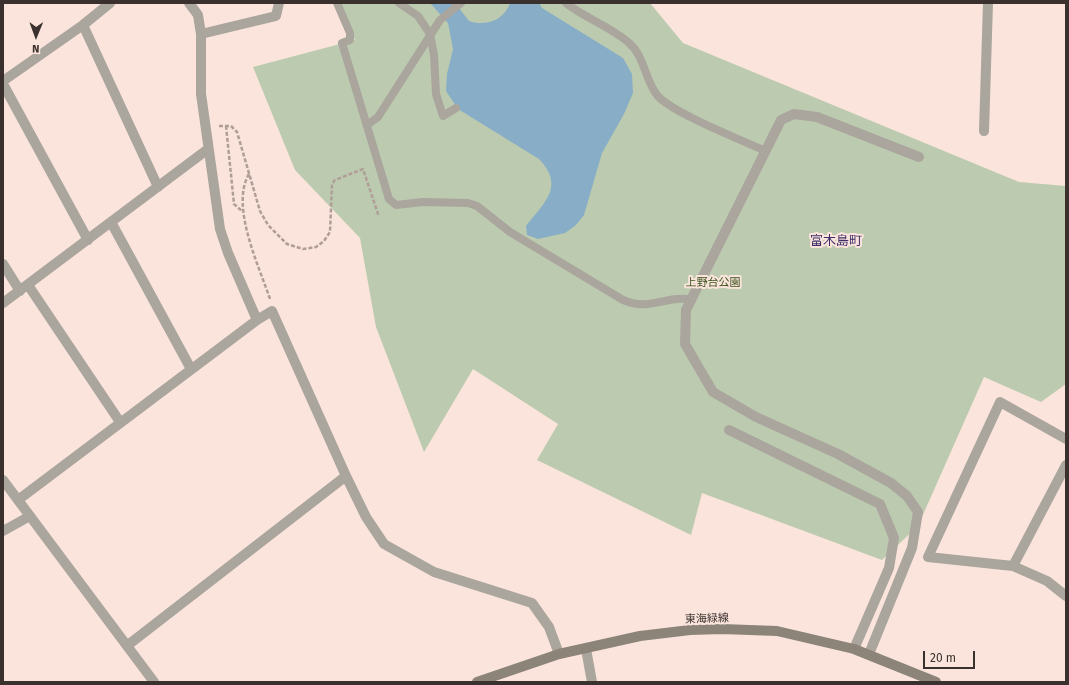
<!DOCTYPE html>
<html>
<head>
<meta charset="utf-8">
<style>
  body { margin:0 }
  #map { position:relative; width:1069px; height:685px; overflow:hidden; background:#fae4db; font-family:"Fira Sans",sans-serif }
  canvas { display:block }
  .frame { position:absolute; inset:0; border:4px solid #3a312e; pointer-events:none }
  .north { position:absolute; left:16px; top:16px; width:40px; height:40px; -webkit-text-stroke:3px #fae4db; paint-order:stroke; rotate:181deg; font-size:11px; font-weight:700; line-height:16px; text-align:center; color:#3a312e }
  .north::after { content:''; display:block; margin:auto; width:14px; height:18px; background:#3a312e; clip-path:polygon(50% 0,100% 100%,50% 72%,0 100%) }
  .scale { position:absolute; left:923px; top:651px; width:52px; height:18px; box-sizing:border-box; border:2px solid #3a312e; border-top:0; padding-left:5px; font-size:12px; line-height:14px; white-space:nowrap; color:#3a312e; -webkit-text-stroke:3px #fae4db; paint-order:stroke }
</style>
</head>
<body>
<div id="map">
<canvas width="1069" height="685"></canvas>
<div class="frame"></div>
<div class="north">N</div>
<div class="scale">20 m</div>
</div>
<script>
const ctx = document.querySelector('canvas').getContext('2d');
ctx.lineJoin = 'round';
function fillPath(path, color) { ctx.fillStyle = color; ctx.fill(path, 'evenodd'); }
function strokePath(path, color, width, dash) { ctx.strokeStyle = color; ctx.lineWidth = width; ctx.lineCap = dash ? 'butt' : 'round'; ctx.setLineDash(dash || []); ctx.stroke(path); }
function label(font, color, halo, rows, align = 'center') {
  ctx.font = font + ' "Fira Sans","Noto Sans JP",sans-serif'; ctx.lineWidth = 4; ctx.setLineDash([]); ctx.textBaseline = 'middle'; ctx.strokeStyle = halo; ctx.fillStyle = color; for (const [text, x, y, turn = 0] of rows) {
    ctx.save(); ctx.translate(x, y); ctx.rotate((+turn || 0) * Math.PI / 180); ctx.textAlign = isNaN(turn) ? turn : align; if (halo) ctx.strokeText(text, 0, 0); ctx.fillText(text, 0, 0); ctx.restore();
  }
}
fillPath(new Path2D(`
  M 337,3 L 650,3 L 683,43 L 1019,182 L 1066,186 L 1066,384 L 1041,402 L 984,377 L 918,526 L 882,560 L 702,493 L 691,535 L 537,460 L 558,424 L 473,369 L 424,452 L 376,327 L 360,238 L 295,170 L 253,67 L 355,40 Z`), '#bccbaf');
fillPath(new Path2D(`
  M 430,3 L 455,3 L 469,21 C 485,27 505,20 510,3 L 539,3 L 542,8 L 623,58 L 632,74 L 633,93 L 624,114 L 602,153 L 584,215 L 576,225 L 565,233 L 538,239 L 527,235 L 526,226 C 545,202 565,186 539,159 L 458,109 L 446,91 L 447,74 L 453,49 L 448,23 Z`), '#88adc7');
strokePath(new Path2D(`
  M 219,126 L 231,126 L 237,132 L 260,211 L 268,225 L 287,244 L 303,249 L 316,247 L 324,241 L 330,232 L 332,184 L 335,180 L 363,169 L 379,217
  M 226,126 L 234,204 L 243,212
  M 249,174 C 230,206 259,266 270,299`), '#af9e98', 2.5, [4, 2]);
strokePath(new Path2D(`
  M 337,3 L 350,33 L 350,40 L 342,43 L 389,199 L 396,205 L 423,202 L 468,203 L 477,206 L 510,232 L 623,300 C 651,312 668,294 692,300
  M 399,3 L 418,16 L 430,34 L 434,55 L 436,94 L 443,116 L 456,108
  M 566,3 C 585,18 609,26 628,42 C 645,56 644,78 657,95 C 670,112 742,140 765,151
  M 367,125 L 378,117 L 440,20 L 461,3`), '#aaa59d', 8);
strokePath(new Path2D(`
  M 189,3 L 198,15 L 201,34 L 201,94 L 220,229 L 228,253 L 257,320
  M 83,25 L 158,187
  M 201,34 L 276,16 L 279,3
  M 3,81 L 83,25 L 110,3
  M 3,84 L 88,240
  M 984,131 L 988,3
  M 111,222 L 191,369
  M 3,264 L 20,291
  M 28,285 L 120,422
  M 3,303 L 208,149
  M 729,430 L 880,504 L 894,538 L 889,568 L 854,649
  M 1066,439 L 1000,402 L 928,557 L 1013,566 L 1047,581 L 1066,596
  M 18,500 L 257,320 L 272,311 L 346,476 L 366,517 L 384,544 L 434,572 L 532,603 L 549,627 L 559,654
  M 3,531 L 30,516
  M 1013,566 L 1066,465
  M 128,645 L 346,476
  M 586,649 L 592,682
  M 869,654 L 912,548 L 918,512 L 907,496 L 891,483 L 838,454 L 756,417 L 713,392 L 685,344 L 686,310 L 781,120 L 794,114 L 817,117 L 919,157`), '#aaa59d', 10);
strokePath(new Path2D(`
  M 3,480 L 154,682`), '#aaa59d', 10);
strokePath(new Path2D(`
  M 477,682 L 559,654 L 640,636 L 690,630 L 722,629 L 777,631 L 854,649 L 936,682`), '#8c8479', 10);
label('11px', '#39521c', '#fae4db', [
  ["上野台公園",713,283]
]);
label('11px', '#3a312e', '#fae4db', [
  ["東海緑線",707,619,-2]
]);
label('13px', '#3e2e6a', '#fae4db', [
  ["富木島町",836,241]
]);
</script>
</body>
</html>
